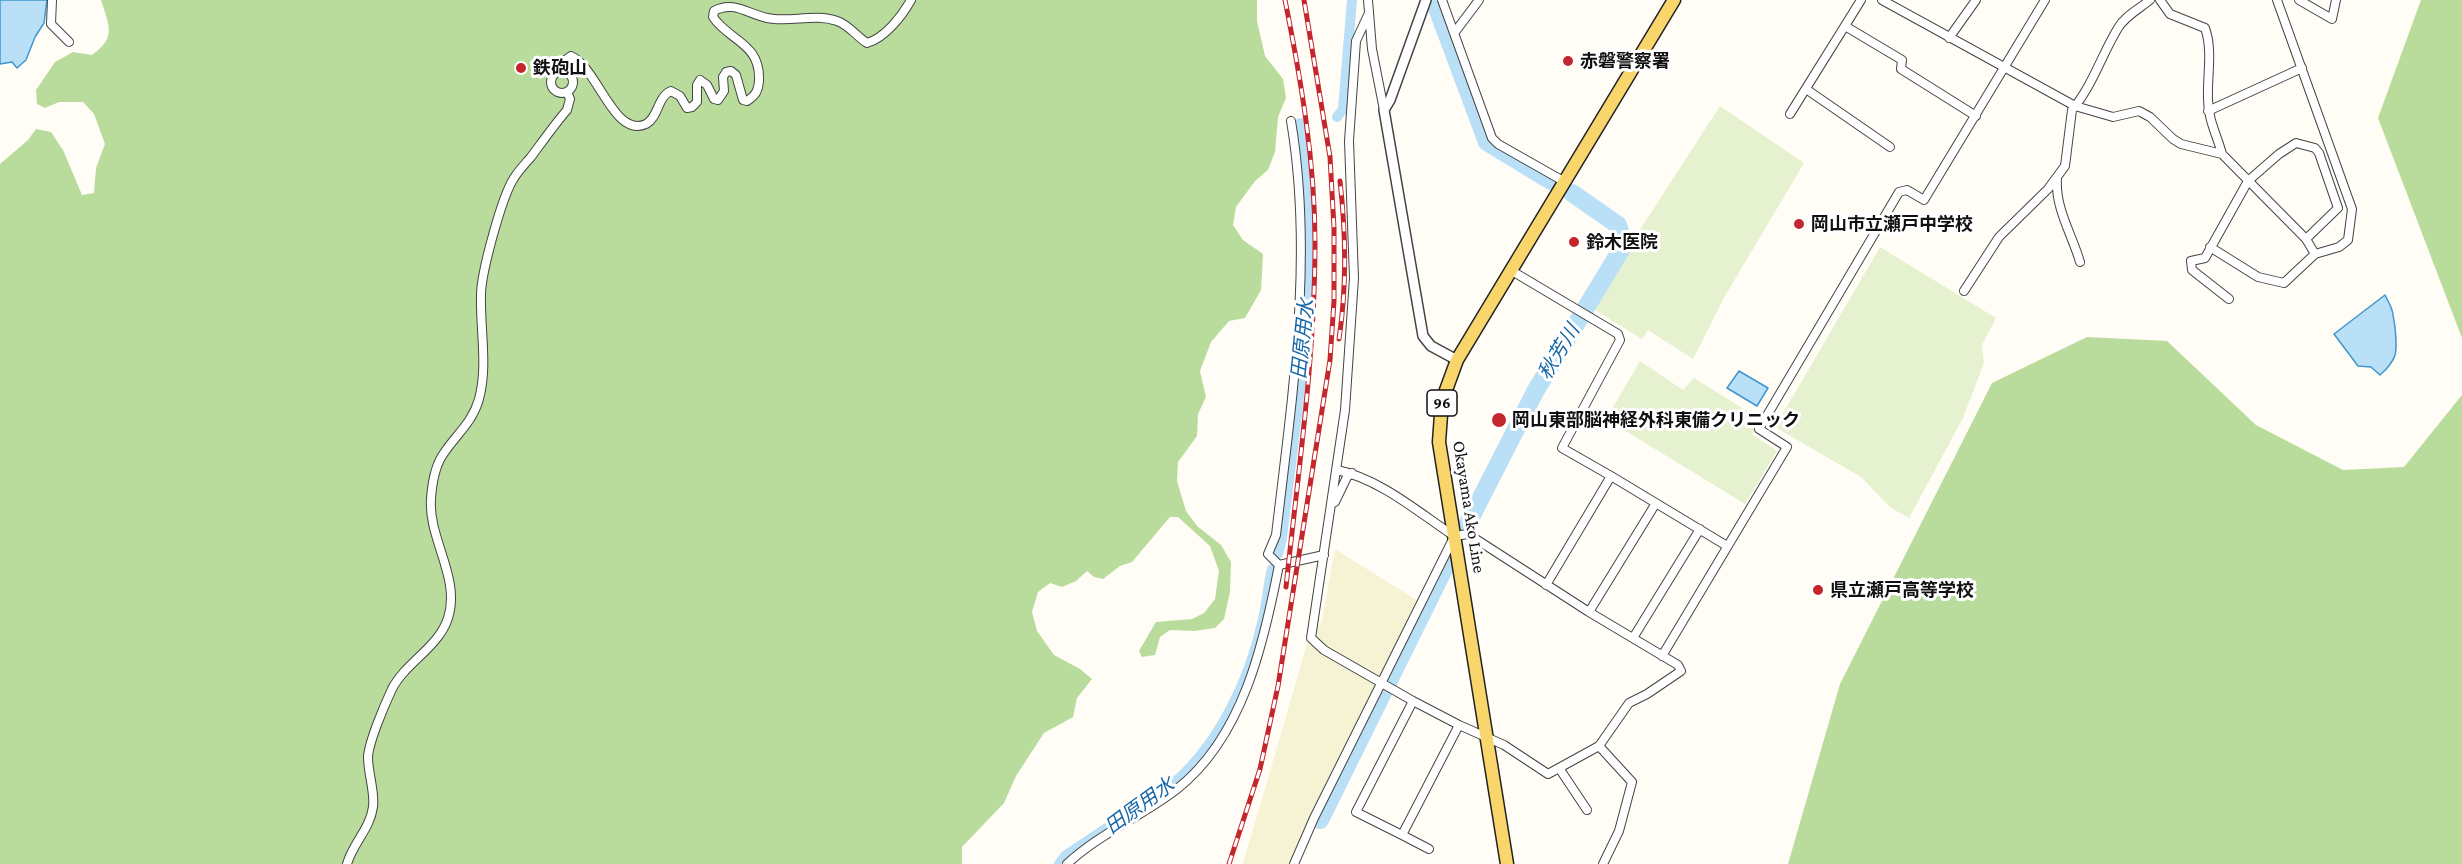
<!DOCTYPE html>
<html>
<head>
<meta charset="utf-8">
<style>
  body { margin:0 }
  canvas { display:block; background:#fffdf5 }
</style>
</head>
<body>
<canvas width="2462" height="864"></canvas>
<script>
const ctx = document.querySelector('canvas').getContext('2d');
ctx.lineJoin = 'round';
function fillPath(path, color) { ctx.fillStyle = color; ctx.fill(path, 'evenodd'); }
function strokePath(path, color, width, dash) { ctx.strokeStyle = color; ctx.lineWidth = width; ctx.lineCap = dash ? 'butt' : 'round'; ctx.setLineDash(dash || []); ctx.stroke(path); }
function label(font, color, halo, rows, align = 'center') {
  ctx.font = font + ' "Crimson Pro","Noto Sans JP",serif'; ctx.lineWidth = 6; ctx.setLineDash([]); ctx.textBaseline = 'middle'; ctx.strokeStyle = halo; ctx.fillStyle = color; for (const [text, x, y, turn = 0] of rows) {
    ctx.save(); ctx.translate(x, y); ctx.rotate((+turn || 0) * Math.PI / 180); ctx.textAlign = isNaN(turn) ? turn : align; if (halo) ctx.strokeText(text, 0, 0); ctx.fillText(text, 0, 0); ctx.restore();
  }
}
fillPath(new Path2D(`
  M 1335,549 L 1418,601 L 1316,808 L 1292,864 L 1243,864 L 1307,644 L 1322,620 Z`), '#f6f3d4');
fillPath(new Path2D(`
  M 101,0 L 1257,0 L 1257,21 L 1265,56 L 1283,79 L 1286,98 L 1278,117 L 1275,152 L 1268,170 L 1255,181 L 1236,207 L 1233,225 L 1243,240 L 1263,254 L 1261,290 L 1245,318 L 1229,321 L 1211,342 L 1200,371 L 1206,397 L 1198,414 L 1197,436 L 1178,462 L 1177,481 L 1186,511 L 1197,526 L 1221,545 L 1231,562 L 1230,592 L 1224,619 L 1215,628 L 1194,631 L 1170,630 L 1160,637 L 1155,655 L 1142,657 L 1139,651 L 1156,622 L 1192,619 L 1204,613 L 1215,599 L 1219,571 L 1210,546 L 1178,517 L 1170,517 L 1132,562 L 1120,566 L 1103,579 L 1094,577 L 1087,571 L 1076,581 L 1062,587 L 1050,583 L 1038,592 L 1032,612 L 1037,631 L 1054,655 L 1080,669 L 1092,679 L 1077,698 L 1073,717 L 1044,733 L 1016,776 L 1004,803 L 962,847 L 962,864 L 0,864 L 0,164 L 28,140 L 36,129 L 51,132 L 63,150 L 82,195 L 94,193 L 96,168 L 105,144 L 94,114 L 83,102 L 59,102 L 45,108 L 37,104 L 36,90 L 55,62 L 73,52 L 92,55 C 117,37 109,26 101,0 Z
  M 2421,0 L 2462,0 L 2462,338 L 2378,118 Z
  M 2087,337 L 2167,341 L 2256,425 L 2343,470 L 2404,467 L 2462,395 L 2462,864 L 1788,864 L 1840,684 L 1992,383 Z`), '#b9dc9c');
fillPath(new Path2D(`
  M 1720,106 L 1804,163 L 1725,296 L 1693,359 L 1648,330 L 1642,339 L 1590,307 Z
  M 1880,247 L 1996,318 L 1982,345 L 1984,363 L 1963,418 L 1909,518 L 1891,508 L 1861,477 L 1775,427 Z
  M 1640,361 L 1683,390 L 1694,378 L 1760,419 L 1752,434 L 1777,451 L 1745,504 L 1606,419 Z`), '#e6f2cf');
const water = new Path2D(`
  M 0,0 L 47,0 L 44,23 L 35,37 L 26,60 L 17,68 L 12,62 L 0,64 Z
  M 2385,295 C 2394,312 2392,310 2395,327 C 2397,351 2399,358 2380,375 L 2371,367 L 2358,366 L 2334,334 Z
  M 1739,371 L 1768,388 L 1757,406 L 1727,388 Z`);
fillPath(water, '#b9e0f7');
strokePath(water, '#3f96cf', 1.5);
strokePath(new Path2D(`
  M 1337,117 L 1343,109 L 1352,0
  M 1278,554 L 1282,538 C 1291,461 1302,383 1308,306 C 1312,244 1307,183 1300,123
  M 1059,864 L 1065,856 L 1175,782 C 1221,741 1250,678 1263,619 C 1267,602 1268,585 1272,569`), '#b9e0f7', 10);
strokePath(new Path2D(`
  M 1434,0 L 1487,142 L 1551,181
  M 1465,529 L 1536,390 L 1621,250 L 1623,243 L 1618,225 L 1572,193
  M 1320,820 L 1450,557`), '#b9e0f7', 18);
const minor = new Path2D(`
  M 52,0 L 51,24 L 69,42
  M 1368,0 L 1372,49 L 1384,110
  M 1442,0 L 1492,138 L 1498,144 L 1565,182
  M 1882,0 L 2075,106 L 2113,117 L 2139,111 L 2150,117 L 2173,139 L 2181,144 L 2222,154 L 2306,239 L 2315,254
  M 2160,0 L 2170,14 L 2205,28 C 2213,50 2207,76 2208,99 C 2208,120 2217,135 2222,154
  M 2299,0 L 2332,19 L 2336,0
  M 1368,15 L 1356,41 L 1349,141 L 1354,278 L 1345,410 L 1311,638 L 1324,650 L 1413,701 L 1459,725 L 1504,745 L 1548,774 L 1599,746
  M 1845,26 L 1902,60 L 1901,69 L 1976,116
  M 1455,32 L 1479,0
  M 1949,38 L 1976,0
  M551 82a11 11 0 1 1 22 0a11 11 0 1 1-22 0Z
  M 559,71 L 561,63 L 571,56 C 598,68 614,139 646,124 C 659,117 657,97 671,91 L 680,96 L 687,108 L 692,107 L 697,102 L 697,85 L 700,80 L 707,85 L 714,99 L 718,100 L 724,91 L 723,77 L 726,72 L 731,71 L 736,75 L 743,100 L 747,101 C 756,95 758,91 759,81 C 761,43 729,41 713,17 L 714,11 C 733,0 748,14 767,18 C 790,23 814,13 837,21 C 849,25 856,36 867,43 C 885,38 902,16 911,0
  M 1806,89 L 1890,147
  M 2208,111 L 2302,68
  M 1790,114 L 1861,0
  M 2057,178 C 2055,209 2072,234 2080,262
  M 2210,247 L 2258,277 L 2284,283 L 2315,254 L 2339,247 L 2348,240 L 2352,209 L 2277,0
  M 1512,271 L 1618,334 L 1620,340 L 1562,448 L 1611,476
  M 1964,291 L 1999,237 L 2048,189 L 2065,166 L 2072,110 C 2093,85 2101,56 2118,28 C 2125,16 2139,9 2150,0
  M 2229,299 L 2192,270 L 2191,261 L 2205,258 L 2248,181 L 2279,154 L 2296,143 L 2315,148 L 2319,153 L 2338,208 L 2306,239
  M 1337,470 C 1380,479 1418,512 1454,536 L 1468,534 L 1589,612 L 1678,665 L 1681,671 L 1647,694 L 1629,703 L 1599,746 L 1632,782 L 1619,831 L 1603,864
  M 1335,502 L 1347,477 L 1352,473
  M 1279,565 L 1268,554 L 1276,535 C 1292,398 1314,258 1291,121
  M 1279,565 L 1324,555
  M 1546,585 L 1611,476 L 1727,546
  M 1589,612 L 1656,503
  M 1633,638 L 1700,529
  M 1662,656 L 1787,447 L 1759,429 L 1899,192 L 1907,190 L 1924,200 L 2045,0
  M 1413,701 L 1356,812 L 1402,835 L 1459,725
  M 1559,768 L 1587,810
  M 1402,835 L 1429,849
  M 347,864 C 353,843 370,829 373,807 C 375,791 368,774 368,757 C 369,741 385,704 392,689 C 405,663 439,647 448,618 C 461,578 428,539 431,499 C 432,484 434,469 442,456 C 455,435 472,424 479,399 C 488,366 480,329 481,295 C 481,273 502,196 514,178 C 519,170 525,164 531,157 C 543,141 554,125 567,110 L 570,99 L 567,92
  M 1067,864 C 1099,834 1142,816 1177,789 C 1243,737 1264,643 1279,565
  M 1294,864 L 1314,818 L 1454,537`);
const tertiary = new Path2D(`
  M 1426,0 L 1390,100 L 1384,110 L 1423,336 L 1431,346 L 1457,360`);
const primary = new Path2D(`
  M 1507,864 L 1439,442 L 1442,401 L 1457,360 L 1674,0`);
strokePath(minor, '#444', 10);
strokePath(tertiary, '#444', 12);
strokePath(primary, '#222', 15);
strokePath(minor, '#fff', 8);
strokePath(tertiary, '#fff', 9);
strokePath(primary, '#f9d66b', 12);
const rail = new Path2D(`
  M 1285,0 C 1301,80 1315,161 1315,243 C 1315,358 1298,473 1286,587
  M 1339,339 C 1347,286 1346,234 1340,181
  M 1229,864 L 1260,769 L 1278,686 L 1330,360 L 1334,301 L 1334,228 L 1330,157 L 1304,0`);
strokePath(rail, '#c4262e', 5);
strokePath(rail, '#fff', 3, [9]);
for (const [x, y, r, color] of [
  [1568,61,6,"#c4262e"],
  [521,68,6,"#c4262e"],
  [1799,224,6,"#c4262e"],
  [1574,242,6,"#c4262e"],
  [1499,420,8,"#c4262e"],
  [1818,590,6,"#c4262e"]
]) { const dot = new Path2D(); dot.arc(x, y, r, 0, 2 * Math.PI); ctx.fillStyle = color; ctx.fill(dot); strokePath(dot, '#fff', 2); }
for (const [x, y, w] of [
  [1442,403,30]
]) { const box = new Path2D(); box.roundRect(x - w / 2, y - 13, w, 26, 4.5); ctx.fillStyle = '#fff'; ctx.fill(box); strokePath(box, '#111', 1.5); }
label('bold 16px', '#111', null, [
  ["96",1442,403]
]);
label('bold 18px', '#111', '#fff', [
  ["赤磐警察署",1580,61],
  ["鉄砲山",533,68],
  ["岡山市立瀬戸中学校",1811,224],
  ["鈴木医院",1586,242],
  ["岡山東部脳神経外科東備クリニック",1512,420],
  ["県立瀬戸高等学校",1830,590]
], 'left');
label('18px', '#111', '#fff', [
  ["Okayama Ako Line",1469,507,81]
]);
label('italic 20px', '#1768a6', '#fff', [
  ["田原用水",1303,339,-84],
  ["秋芳川",1559,352,-59],
  ["田原用水",1140,806,-36]
]);
</script>
</body>
</html>
